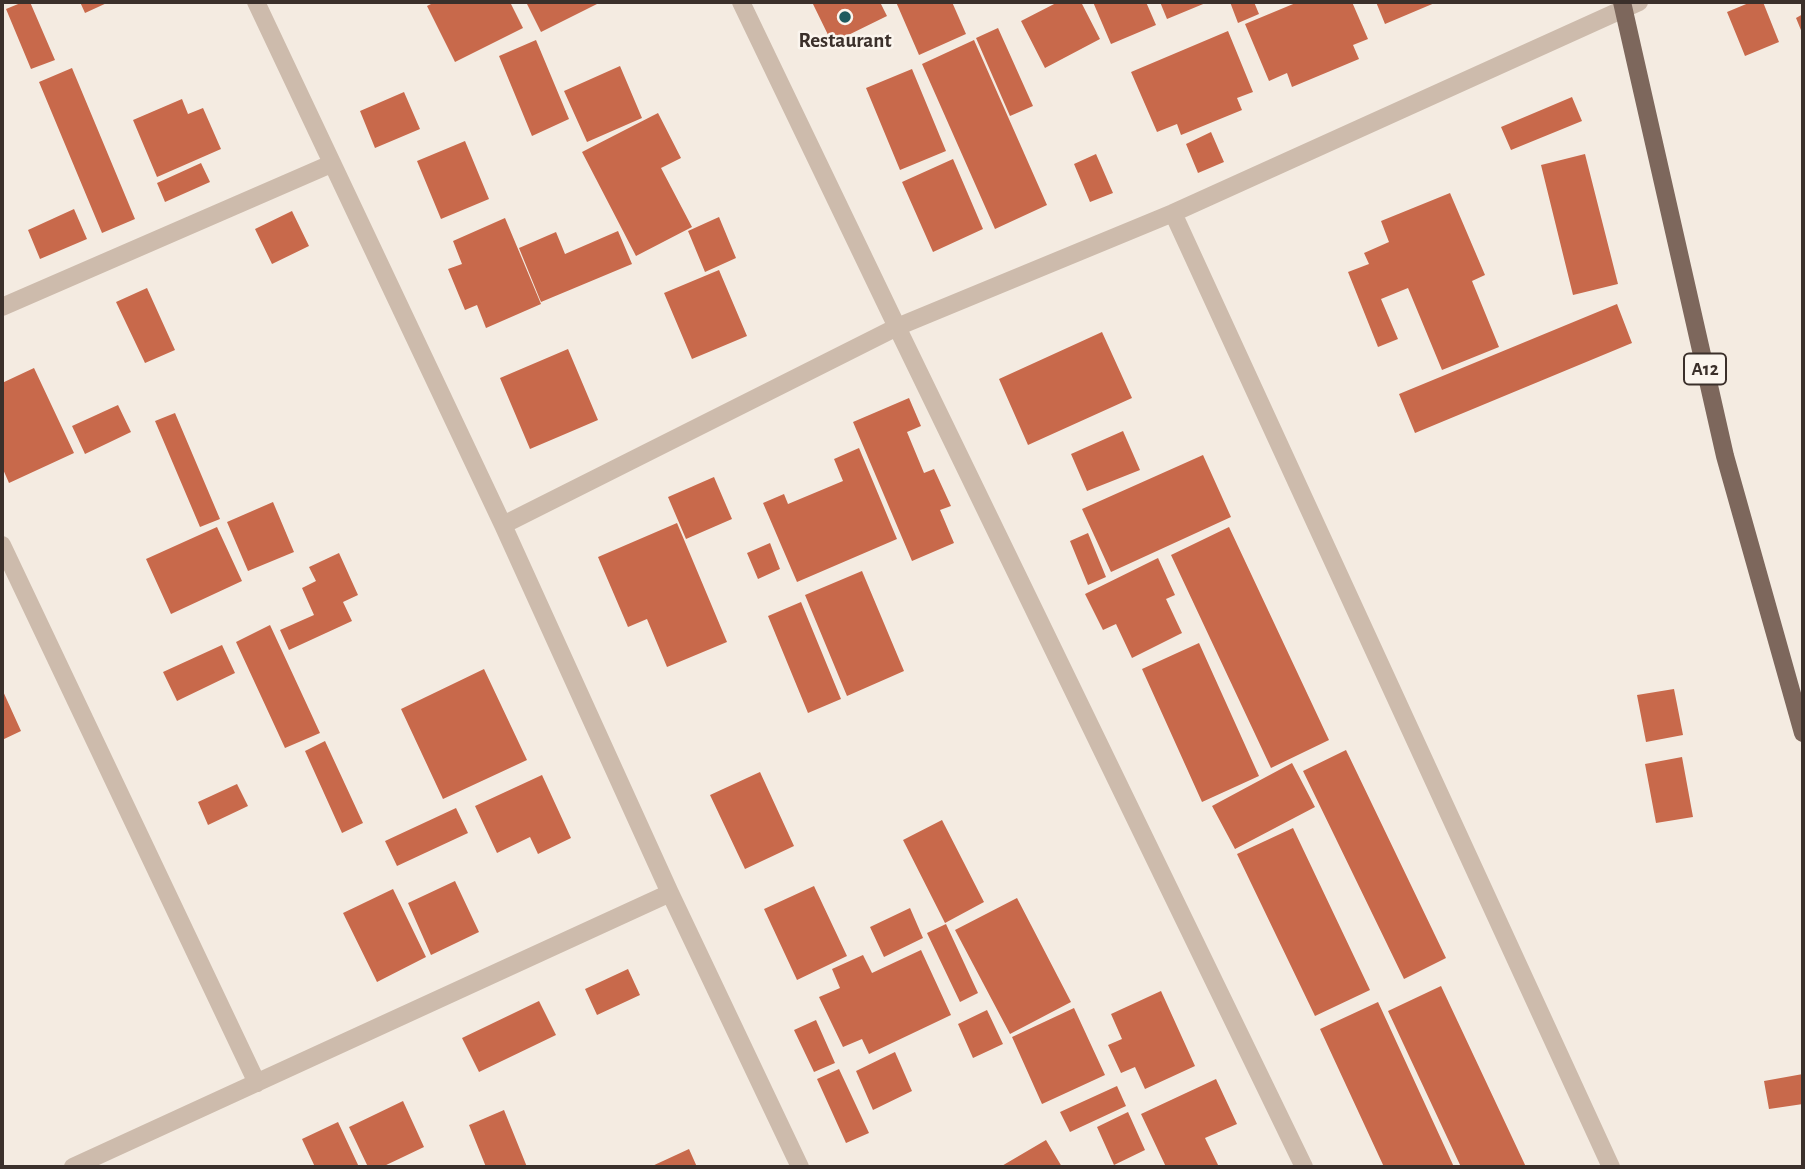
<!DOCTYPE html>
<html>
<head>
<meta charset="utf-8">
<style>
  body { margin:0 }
  #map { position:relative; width:1805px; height:1169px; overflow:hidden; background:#f4ebe1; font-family:"Alegreya Sans",sans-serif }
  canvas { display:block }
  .frame { position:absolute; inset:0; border:4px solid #3b302b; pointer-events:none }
</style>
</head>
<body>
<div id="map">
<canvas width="1805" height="1169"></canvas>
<div class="frame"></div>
</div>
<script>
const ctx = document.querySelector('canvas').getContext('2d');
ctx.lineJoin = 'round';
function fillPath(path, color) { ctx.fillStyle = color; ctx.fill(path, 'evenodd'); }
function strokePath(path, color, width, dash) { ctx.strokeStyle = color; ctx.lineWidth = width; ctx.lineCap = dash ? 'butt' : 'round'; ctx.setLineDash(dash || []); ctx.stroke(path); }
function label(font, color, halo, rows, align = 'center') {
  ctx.font = font + ' "Alegreya Sans",sans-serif'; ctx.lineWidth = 5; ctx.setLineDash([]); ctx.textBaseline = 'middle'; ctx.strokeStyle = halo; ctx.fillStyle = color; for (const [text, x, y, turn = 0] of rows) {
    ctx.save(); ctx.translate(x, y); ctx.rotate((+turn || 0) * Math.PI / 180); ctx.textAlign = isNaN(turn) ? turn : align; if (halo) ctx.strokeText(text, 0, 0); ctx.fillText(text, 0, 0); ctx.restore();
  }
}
fillPath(new Path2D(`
  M 23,2 L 30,2 L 55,60 L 31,69 L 6,9 Z
  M 80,2 L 109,2 L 85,13 Z
  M 435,2 L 510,2 L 523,28 L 455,62 L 427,6 Z
  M 526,2 L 601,2 L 541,32 Z
  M 812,2 L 880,2 L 887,16 L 832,43 Z
  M 896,2 L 952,2 L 966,34 L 919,55 Z
  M 1058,2 L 1081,2 L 1100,39 L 1045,68 L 1021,21 Z
  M 1093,2 L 1146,2 L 1156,25 L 1111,44 Z
  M 1160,2 L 1208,2 L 1167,19 Z
  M 1230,2 L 1254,2 L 1259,14 L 1238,23 Z
  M 1298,2 L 1352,2 L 1368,39 L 1353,45 L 1359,59 L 1292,87 L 1287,73 L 1269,81 L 1245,24 Z
  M 1376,2 L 1437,2 L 1385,24 Z
  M 1751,2 L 1763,2 L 1779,42 L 1745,56 L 1727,12 Z
  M 1803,14 L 1803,35 L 1796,18 Z
  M 998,28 L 1033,106 L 1010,116 L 976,38 Z
  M 1228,31 L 1253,92 L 1237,98 L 1242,110 L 1181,135 L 1177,124 L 1157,132 L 1131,72 Z
  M 536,40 L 569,119 L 532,136 L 499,56 Z
  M 974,40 L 1047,205 L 995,229 L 922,64 Z
  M 620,66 L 642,118 L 587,142 L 564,91 Z
  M 72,68 L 135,219 L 102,233 L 39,82 Z
  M 912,69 L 946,151 L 900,170 L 866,88 Z
  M 404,92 L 420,129 L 375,148 L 360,111 Z
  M 1572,97 L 1582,121 L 1511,150 L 1501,127 Z
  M 182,99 L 188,114 L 203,108 L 221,149 L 157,177 L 133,120 Z
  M 658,113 L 681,158 L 661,168 L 692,227 L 636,256 L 582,152 Z
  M 1211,132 L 1224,162 L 1198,173 L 1186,144 Z
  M 465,141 L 489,199 L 441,219 L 417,161 Z
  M 1096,154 L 1113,193 L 1090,202 L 1074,164 Z
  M 1585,154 L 1618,284 L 1573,295 L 1541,165 Z
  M 953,159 L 983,229 L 933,252 L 902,182 Z
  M 201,163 L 210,182 L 165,202 L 157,183 Z
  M 1450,193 L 1485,275 L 1472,281 L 1499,347 L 1442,370 L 1408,288 L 1381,299 L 1398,339 L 1378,347 L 1348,272 L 1369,264 L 1364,253 L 1389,242 L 1381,221 Z
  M 74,209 L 87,239 L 40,259 L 28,230 Z
  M 292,211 L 309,246 L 272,264 L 255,229 Z
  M 719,217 L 736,258 L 705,272 L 688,231 Z
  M 505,218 L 541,304 L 486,328 L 477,305 L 465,310 L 448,269 L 462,264 L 453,241 Z
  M 618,231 L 632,264 L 541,302 L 519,248 L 556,232 L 565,254 Z
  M 719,270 L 747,336 L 692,359 L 664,293 Z
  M 147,288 L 175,350 L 145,363 L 116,302 Z
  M 1617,304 L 1632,343 L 1415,433 L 1399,394 Z
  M 1102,332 L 1132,398 L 1028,445 L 999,379 Z
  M 568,349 L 598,420 L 530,449 L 500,378 Z
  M 34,368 L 74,453 L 9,483 L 2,467 L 2,383 Z
  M 909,398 L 921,426 L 907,432 L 924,473 L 934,469 L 951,506 L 940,510 L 954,543 L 912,561 L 853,422 Z
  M 118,405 L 131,432 L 85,454 L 72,426 Z
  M 175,413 L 220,519 L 200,527 L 155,421 Z
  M 1123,431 L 1140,470 L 1087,491 L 1071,454 Z
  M 859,448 L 897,539 L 797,582 L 763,503 L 784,494 L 788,504 L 843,481 L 834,459 Z
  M 1203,455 L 1231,517 L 1111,572 L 1082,509 Z
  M 714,477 L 732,519 L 686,539 L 668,497 Z
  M 273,502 L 294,552 L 248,571 L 227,522 Z
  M 677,523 L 727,642 L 667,667 L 647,619 L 628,627 L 598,557 Z
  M 217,527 L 242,581 L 171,614 L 146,559 Z
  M 1229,527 L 1329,740 L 1271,768 L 1171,555 Z
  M 1088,533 L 1106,577 L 1088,585 L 1070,541 Z
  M 770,543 L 780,569 L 758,579 L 747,553 Z
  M 339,553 L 358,595 L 343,602 L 352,621 L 289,650 L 280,630 L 314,615 L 302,588 L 316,581 L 309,567 Z
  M 1158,558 L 1175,595 L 1166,599 L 1182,633 L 1132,658 L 1116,624 L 1103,630 L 1085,594 Z
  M 862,571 L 904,671 L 847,696 L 805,595 Z
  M 801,602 L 841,699 L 808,713 L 768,616 Z
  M 270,625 L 320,733 L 285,748 L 236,642 Z
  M 1199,643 L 1259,776 L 1202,802 L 1142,669 Z
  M 222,645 L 235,673 L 177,701 L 163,672 Z
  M 484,669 L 527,760 L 443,799 L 401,709 Z
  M 2,689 L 21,731 L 2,740 Z
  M 1674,689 L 1683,735 L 1646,742 L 1637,695 Z
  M 325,741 L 363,823 L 342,833 L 305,751 Z
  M 1346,750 L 1446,958 L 1404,979 L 1303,771 Z
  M 1682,757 L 1693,817 L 1656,823 L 1645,764 Z
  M 1292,763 L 1315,807 L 1235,849 L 1212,806 Z
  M 760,772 L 794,846 L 745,869 L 710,795 Z
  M 542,775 L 571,838 L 538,854 L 530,837 L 497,853 L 475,806 Z
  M 237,784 L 248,806 L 208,825 L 198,802 Z
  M 456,808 L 468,833 L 397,866 L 385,841 Z
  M 942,820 L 984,902 L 945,923 L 903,840 Z
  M 1293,828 L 1370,990 L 1315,1016 L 1237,854 Z
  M 455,881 L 479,932 L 431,955 L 408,903 Z
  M 814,886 L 847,956 L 797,980 L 764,909 Z
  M 393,889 L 426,957 L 377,982 L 343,913 Z
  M 1017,898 L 1071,1002 L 1010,1034 L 955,930 Z
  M 910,908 L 923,938 L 884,957 L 870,927 Z
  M 946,924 L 978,993 L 960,1002 L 927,933 Z
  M 921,950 L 951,1015 L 869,1054 L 862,1039 L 843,1047 L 819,997 L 840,988 L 832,969 L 863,955 L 872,973 Z
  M 628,969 L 640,995 L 597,1015 L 585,989 Z
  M 1441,986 L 1526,1167 L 1461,1167 L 1388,1011 Z
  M 1161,991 L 1195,1066 L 1145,1089 L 1135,1067 L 1121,1073 L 1108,1045 L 1122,1039 L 1111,1014 Z
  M 539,1001 L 556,1035 L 479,1072 L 462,1038 Z
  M 1378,1002 L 1454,1167 L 1384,1167 L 1320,1029 Z
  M 1074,1008 L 1105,1075 L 1042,1104 L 1012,1037 Z
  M 987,1010 L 1003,1044 L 973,1058 L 958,1024 Z
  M 816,1020 L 835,1063 L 814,1072 L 794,1030 Z
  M 895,1052 L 912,1091 L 873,1110 L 856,1071 Z
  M 839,1069 L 869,1133 L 846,1143 L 817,1079 Z
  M 1803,1074 L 1803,1104 L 1769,1109 L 1764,1081 Z
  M 1216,1079 L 1237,1124 L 1205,1138 L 1219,1167 L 1166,1167 L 1141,1114 Z
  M 1117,1086 L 1126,1106 L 1070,1132 L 1060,1112 Z
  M 403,1101 L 424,1147 L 382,1167 L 368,1167 L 349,1127 Z
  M 504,1110 L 527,1167 L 486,1167 L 469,1125 Z
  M 1128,1112 L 1145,1150 L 1114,1165 L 1097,1127 Z
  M 338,1122 L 359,1167 L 315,1167 L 302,1139 Z
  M 1046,1140 L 1062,1167 L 1000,1167 Z
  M 689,1149 L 697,1167 L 650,1167 Z`), '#c8694b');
strokePath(new Path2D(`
  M 256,2 L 503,525 L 670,893 L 800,1167
  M 741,2 L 897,327 L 1304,1167
  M 1173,213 L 1611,1167
  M 2,307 L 331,164
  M 503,525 L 897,327 L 1173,213 L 1639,2
  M 2,545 L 257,1083
  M 73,1167 L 670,893`), '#cdbbac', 18);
strokePath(new Path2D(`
  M 1622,2 L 1725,456 L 1803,733`), '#7d675c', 18);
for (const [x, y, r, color] of [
  [845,17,7,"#1f5a5e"]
]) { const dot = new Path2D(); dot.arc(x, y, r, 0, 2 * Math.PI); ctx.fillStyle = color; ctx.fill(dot); strokePath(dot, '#fbf5ee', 2.5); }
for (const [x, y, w] of [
  [1705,369,42]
]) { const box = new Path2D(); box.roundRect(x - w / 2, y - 15.5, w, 31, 5); ctx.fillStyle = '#fbf5ee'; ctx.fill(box); strokePath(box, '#3b302b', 2); }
label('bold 19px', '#3b302b', null, [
  ["A12",1705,369]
]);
label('bold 21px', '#3b302b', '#fbf5ee', [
  ["Restaurant",845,41]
]);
</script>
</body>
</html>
